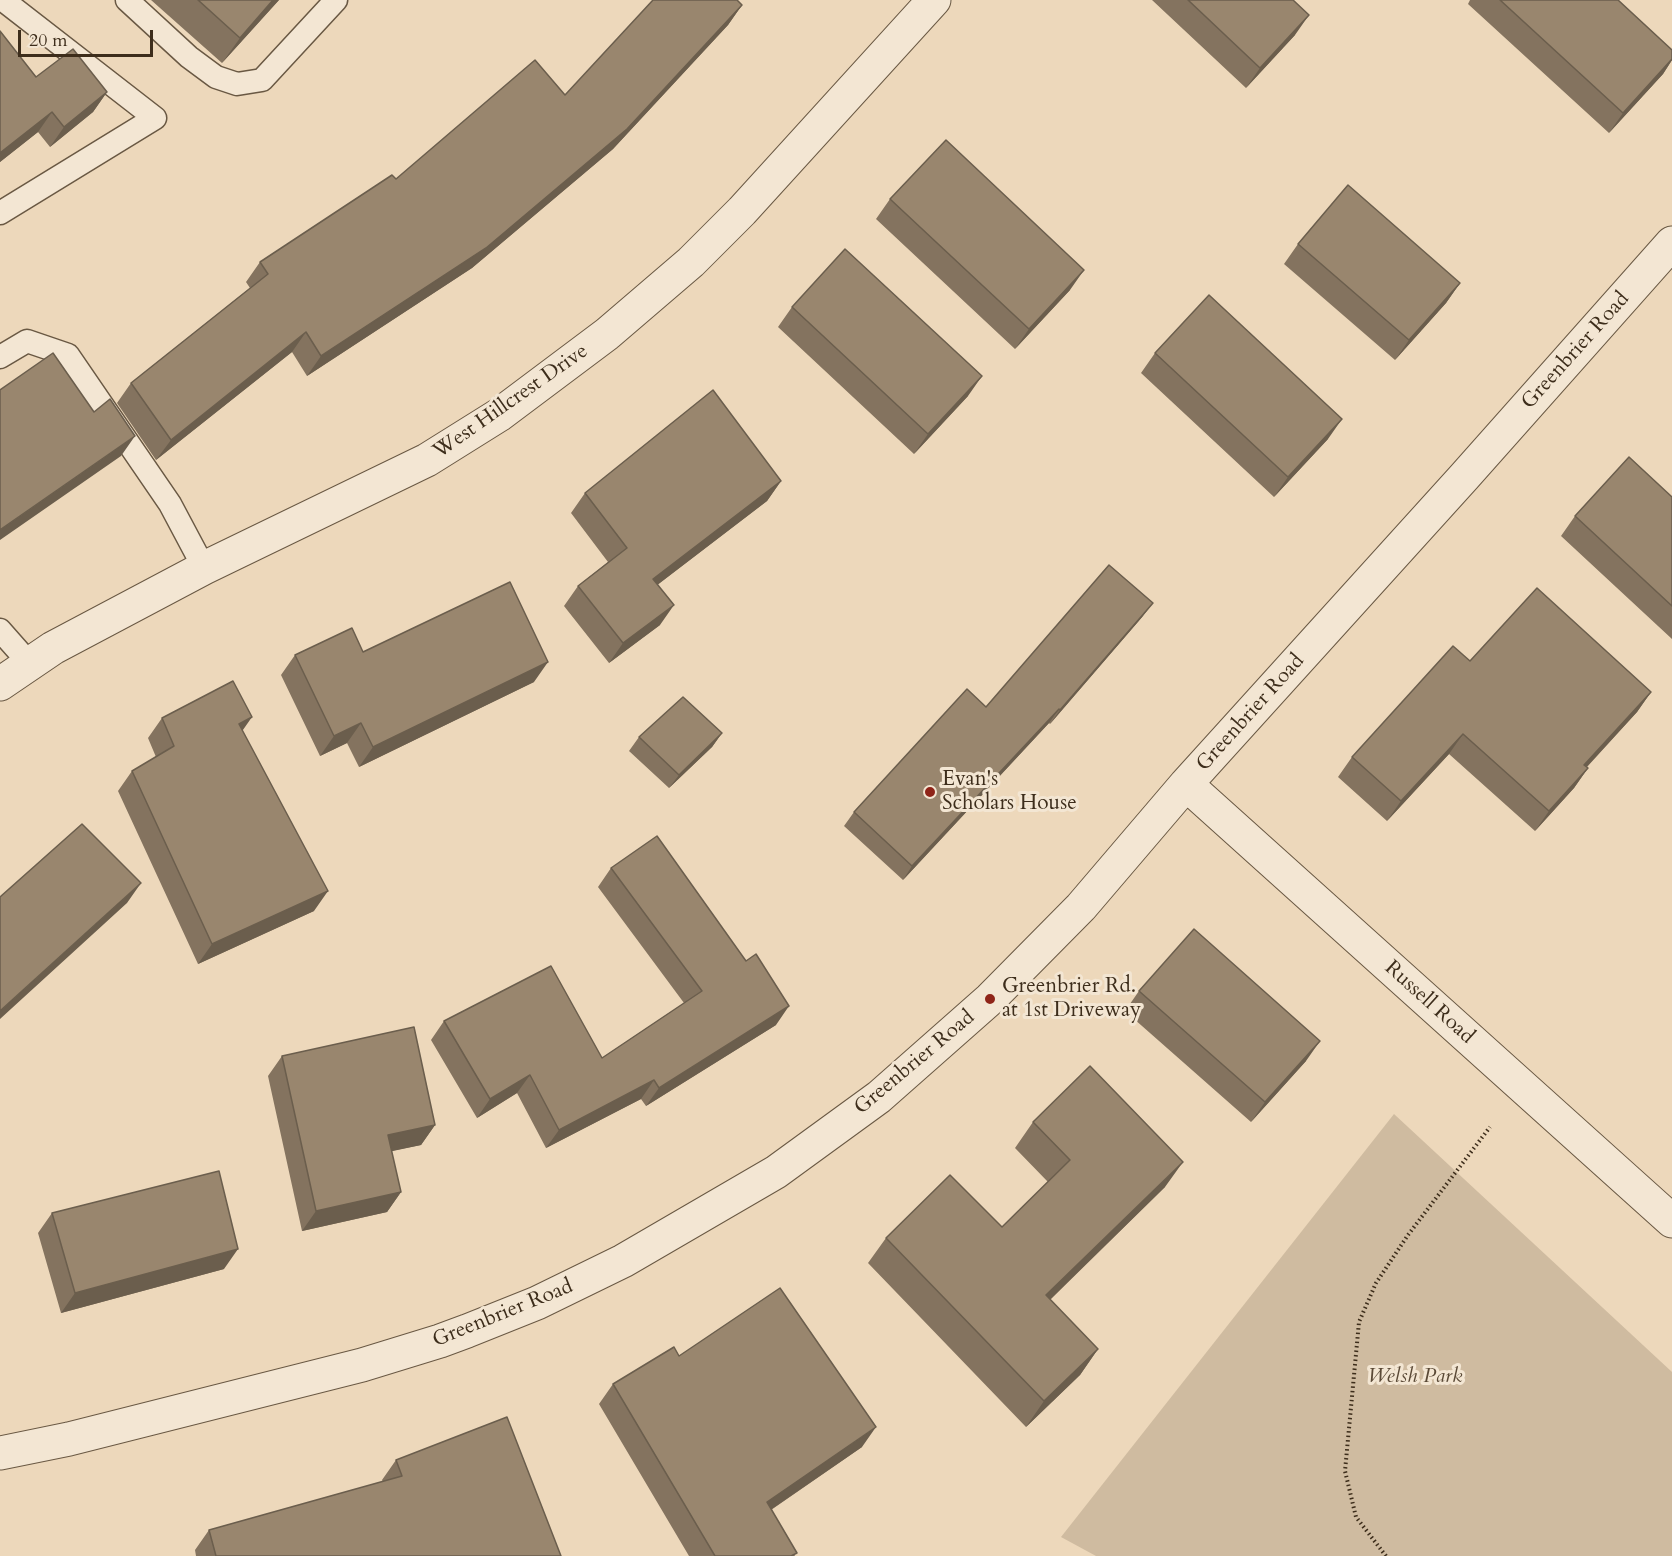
<!DOCTYPE html>
<html>
<head>
<meta charset="utf-8">
<style>
  body { margin:0 }
  #map { position:relative; width:1672px; height:1556px; overflow:hidden; background:#edd8bb; font-family:Cardo,serif }
  canvas { display:block }
  .scale { position:absolute; left:18px; top:30px; width:135px; height:27px; box-sizing:border-box; border:3px solid #3d2d1b; border-top:0; padding-left:8px; font-size:18px; line-height:21px; white-space:nowrap; color:#3d2d1b; -webkit-text-stroke:4px #f3e6d3; paint-order:stroke }
</style>
</head>
<body>
<div id="map">
<canvas width="1672" height="1556"></canvas>
<div class="scale">20 m</div>
</div>
<script>
const ctx = document.querySelector('canvas').getContext('2d');
ctx.lineJoin = 'round';
function fillPath(path, color) { ctx.fillStyle = color; ctx.fill(path, 'evenodd'); }
function strokePath(path, color, width, dash) { ctx.strokeStyle = color; ctx.lineWidth = width; ctx.lineCap = dash ? 'butt' : 'round'; ctx.setLineDash(dash || []); ctx.stroke(path); }
function label(font, color, halo, rows, align = 'center') {
  ctx.font = font + ' Cardo,serif'; ctx.lineWidth = 6; ctx.setLineDash([]); ctx.textBaseline = 'middle'; ctx.strokeStyle = halo; ctx.fillStyle = color; for (const [text, x, y, turn = 0] of rows) {
    ctx.save(); ctx.translate(x, y); ctx.rotate((+turn || 0) * Math.PI / 180); ctx.textAlign = isNaN(turn) ? turn : align; if (halo) ctx.strokeText(text, 0, 0); ctx.fillText(text, 0, 0); ctx.restore();
  }
}
fillPath(new Path2D(`
  M 1394,1114 L 1672,1372 L 1672,1556 L 1096,1556 L 1061,1537 Z`), '#cfbba0');
const service = new Path2D(`
  M 127,0 L 189,57 L 216,77 L 237,84 L 262,80 L 336,0
  M 0,213 L 155,118 L 3,0
  M 0,357 L 27,341 L 68,355 L 170,504 L 204,568
  M 0,630 L 30,664`);
const minor = new Path2D(`
  M 1186,784 L 1672,1221
  M 0,1453 L 69,1439 L 362,1365 L 440,1341 L 467,1331 L 537,1303 L 623,1261 L 776,1172 L 879,1097 L 990,999 L 1081,907 L 1186,784 L 1464,477 L 1672,243`);
const tertiary = new Path2D(`
  M 0,684 L 53,648 L 204,568 L 427,460 L 499,415 L 607,334 L 691,262 L 742,211 L 934,0`);
strokePath(service, '#695843', 25);
strokePath(minor, '#695843', 35);
strokePath(tertiary, '#695843', 35);
strokePath(new Path2D(`
  M 1386,1556 L 1356,1517 L 1345,1471 L 1359,1322 L 1376,1283 L 1408,1235 L 1490,1127`), '#3d2d1b', 4, [1.5, 3]);
strokePath(service, '#f3e6d3', 22);
strokePath(minor, '#f3e6d3', 33);
strokePath(tertiary, '#f3e6d3', 33);
fillPath(new Path2D(`
  M 151,0 L 279,0 L 222,63 Z
  M 1152,0 L 1293,0 L 1295,35 L 1246,88 Z
  M 1470,0 L 1618,0 L 1672,50 L 1672,60 L 1663,74 L 1609,133 L 1468,4 Z
  M 742,5 L 728,25 L 613,149 L 472,268 L 307,376 L 292,352 L 156,460 L 117,403 L 131,383 L 250,288 L 246,282 L 260,262 L 396,179 L 565,95 Z
  M 0,31 L 36,77 L 107,92 L 93,112 L 50,147 L 38,132 L 0,162 Z
  M 890,199 L 1070,290 L 1015,349 L 876,219 Z
  M 1298,244 L 1460,283 L 1446,303 L 1395,360 L 1284,264 Z
  M 792,307 L 968,396 L 914,454 L 778,327 Z
  M 1155,353 L 1328,439 L 1274,497 L 1141,373 Z
  M 781,481 L 767,501 L 657,585 L 660,625 L 609,663 L 564,606 L 578,586 L 608,562 L 571,513 L 585,493 Z
  M 1672,497 L 1672,639 L 1561,536 L 1575,516 Z
  M 1143,616 L 1050,724 L 1049,723 L 903,880 L 844,826 L 854,812 L 986,707 Z
  M 363,652 L 534,682 L 359,767 L 347,743 L 320,756 L 281,675 L 295,655 Z
  M 1470,661 L 1651,692 L 1637,712 L 1587,767 L 1588,768 L 1574,788 L 1535,831 L 1449,754 L 1387,821 L 1338,777 L 1352,757 Z
  M 162,718 L 242,731 L 314,911 L 198,964 L 118,791 L 132,771 L 156,757 L 148,738 Z
  M 722,733 L 712,747 L 669,788 L 629,751 L 639,737 Z
  M 611,868 L 776,1025 L 646,1106 L 641,1099 L 546,1148 L 517,1093 L 477,1118 L 431,1040 L 444,1021 L 602,1058 L 684,1003 L 598,887 Z
  M 1139,991 L 1306,1061 L 1251,1122 L 1125,1011 Z
  M 282,1056 L 435,1125 L 421,1145 L 391,1151 L 401,1192 L 387,1212 L 302,1231 L 268,1076 Z
  M 1033,1122 L 1165,1187 L 1050,1300 L 1098,1349 L 1080,1375 L 1026,1427 L 868,1263 L 886,1238 L 1002,1227 L 1048,1182 L 1015,1148 Z
  M 52,1213 L 224,1269 L 61,1313 L 38,1233 Z
  M 613,1384 L 862,1447 L 771,1510 L 795,1556 L 689,1556 L 599,1404 Z
  M 396,1460 L 561,1556 L 196,1556 L 195,1550 L 209,1530 L 383,1482 L 382,1480 Z`), '#84735f');
fillPath(new Path2D(`
  M 273,0 L 279,0 L 222,63 L 240,38 Z
  M 742,5 L 728,25 L 613,149 L 472,268 L 307,376 L 321,356 Z
  M 1309,15 L 1295,35 L 1246,88 L 1260,68 Z
  M 1672,59 L 1672,60 L 1663,74 L 1609,133 L 1623,113 Z
  M 107,92 L 93,112 L 50,147 L 64,127 Z
  M 52,112 L 38,132 L 0,162 L 0,153 Z
  M 1084,270 L 1070,290 L 1015,349 L 1029,329 Z
  M 1460,283 L 1446,303 L 1395,360 L 1409,340 Z
  M 306,332 L 292,352 L 156,460 L 171,440 Z
  M 982,376 L 968,396 L 914,454 L 928,434 Z
  M 1342,419 L 1328,439 L 1274,497 L 1288,477 Z
  M 135,436 L 121,456 L 0,540 L 0,530 Z
  M 781,481 L 767,501 L 639,599 L 653,579 Z
  M 1153,603 L 1143,616 L 1050,724 L 1060,710 Z
  M 674,605 L 660,625 L 609,663 L 623,643 Z
  M 548,662 L 534,682 L 359,767 L 373,747 Z
  M 1651,692 L 1637,712 L 1570,785 L 1584,765 Z
  M 1059,709 L 1049,723 L 903,880 L 912,866 Z
  M 252,717 L 238,737 L 239,724 Z
  M 361,723 L 347,743 L 320,756 L 334,736 Z
  M 722,733 L 712,747 L 669,788 L 679,775 Z
  M 1463,734 L 1449,754 L 1387,821 L 1401,801 Z
  M 1588,768 L 1574,788 L 1535,831 L 1549,811 Z
  M 141,883 L 127,903 L 0,1019 L 0,1011 Z
  M 328,891 L 314,911 L 198,964 L 212,944 Z
  M 789,1006 L 776,1025 L 646,1106 L 659,1088 Z
  M 1320,1041 L 1306,1061 L 1251,1122 L 1265,1102 Z
  M 530,1075 L 517,1093 L 477,1118 L 490,1099 Z
  M 654,1080 L 641,1099 L 546,1148 L 559,1130 Z
  M 435,1125 L 421,1145 L 374,1155 L 388,1135 Z
  M 1183,1162 L 1165,1187 L 1028,1321 L 1046,1295 Z
  M 401,1192 L 387,1212 L 302,1231 L 316,1211 Z
  M 238,1249 L 224,1269 L 61,1313 L 75,1293 Z
  M 1098,1349 L 1080,1375 L 1026,1427 L 1044,1401 Z
  M 876,1427 L 862,1447 L 753,1522 L 767,1502 Z`), '#6b5e4d');
const building = new Path2D(`
  M 198,0 L 273,0 L 240,38 Z
  M 653,0 L 737,0 L 742,5 L 627,129 L 486,248 L 321,356 L 306,332 L 171,440 L 131,383 L 268,274 L 260,262 L 392,175 L 396,179 L 535,60 L 565,95 Z
  M 1188,0 L 1293,0 L 1309,15 L 1260,68 Z
  M 1500,0 L 1618,0 L 1672,50 L 1672,59 L 1623,113 Z
  M 0,31 L 36,77 L 73,49 L 107,92 L 64,127 L 52,112 L 0,153 Z
  M 946,140 L 1084,270 L 1029,329 L 890,199 Z
  M 1348,185 L 1460,283 L 1409,340 L 1298,244 Z
  M 845,249 L 982,376 L 928,434 L 792,307 Z
  M 1209,295 L 1342,419 L 1288,477 L 1155,353 Z
  M 53,353 L 94,412 L 110,399 L 135,436 L 0,530 L 0,390 Z
  M 713,390 L 781,481 L 653,579 L 674,605 L 623,643 L 578,586 L 627,548 L 585,493 Z
  M 1629,457 L 1672,497 L 1672,606 L 1575,516 Z
  M 1109,565 L 1153,603 L 1060,710 L 1059,709 L 912,866 L 854,812 L 967,689 L 986,707 Z
  M 510,582 L 548,662 L 373,747 L 361,723 L 334,736 L 295,655 L 352,628 L 363,652 Z
  M 1537,588 L 1651,692 L 1584,765 L 1588,768 L 1549,811 L 1463,734 L 1401,801 L 1352,757 L 1453,646 L 1470,661 Z
  M 233,681 L 252,717 L 239,724 L 328,891 L 212,944 L 132,771 L 174,746 L 162,718 Z
  M 683,697 L 722,733 L 679,775 L 639,737 Z
  M 82,824 L 141,883 L 0,1011 L 0,897 Z
  M 657,836 L 746,961 L 756,954 L 789,1006 L 659,1088 L 654,1080 L 559,1130 L 530,1075 L 490,1099 L 444,1021 L 551,966 L 602,1058 L 702,991 L 611,868 Z
  M 1194,929 L 1320,1041 L 1265,1102 L 1139,991 Z
  M 414,1027 L 435,1125 L 388,1135 L 401,1192 L 316,1211 L 282,1056 Z
  M 1090,1066 L 1183,1162 L 1046,1295 L 1098,1349 L 1044,1401 L 886,1238 L 950,1175 L 1002,1227 L 1070,1160 L 1033,1122 Z
  M 219,1171 L 238,1249 L 75,1293 L 52,1213 Z
  M 780,1288 L 876,1427 L 767,1502 L 797,1553 L 791,1556 L 715,1556 L 613,1384 L 674,1347 L 679,1356 Z
  M 507,1417 L 561,1556 L 216,1556 L 209,1530 L 402,1476 L 396,1460 Z`);
fillPath(building, '#99866e');
strokePath(building, '#6b5e4d', 1.5);
for (const [x, y, r, color] of [
  [930,792,6,"#8f2418"],
  [990,999,6,"#8f2418"]
]) { const dot = new Path2D(); dot.arc(x, y, r, 0, 2 * Math.PI); ctx.fillStyle = color; ctx.fill(dot); strokePath(dot, '#f3e6d3', 2); }
label('21px', '#3d2d1b', '#f3e6d3', [
  ["Greenbrier Road",1576,351,-48],
  ["West Hillcrest Drive",511,402,-35],
  ["Greenbrier Road",1251,713,-48],
  ["Russell Road",1429,1003,42],
  ["Greenbrier Road",915,1063,-40],
  ["Greenbrier Road",503,1314,-22]
]);
label('21px', '#3d2d1b', '#f3e6d3', [
  ["Evan's",942,780],
  ["Scholars House",942,804],
  ["Greenbrier Rd.",1002,987],
  ["at 1st Driveway",1002,1011]
], 'left');
label('italic 21px', '#5a4936', '#f3e6d3', [
  ["Welsh Park",1415,1377]
]);
</script>
</body>
</html>
